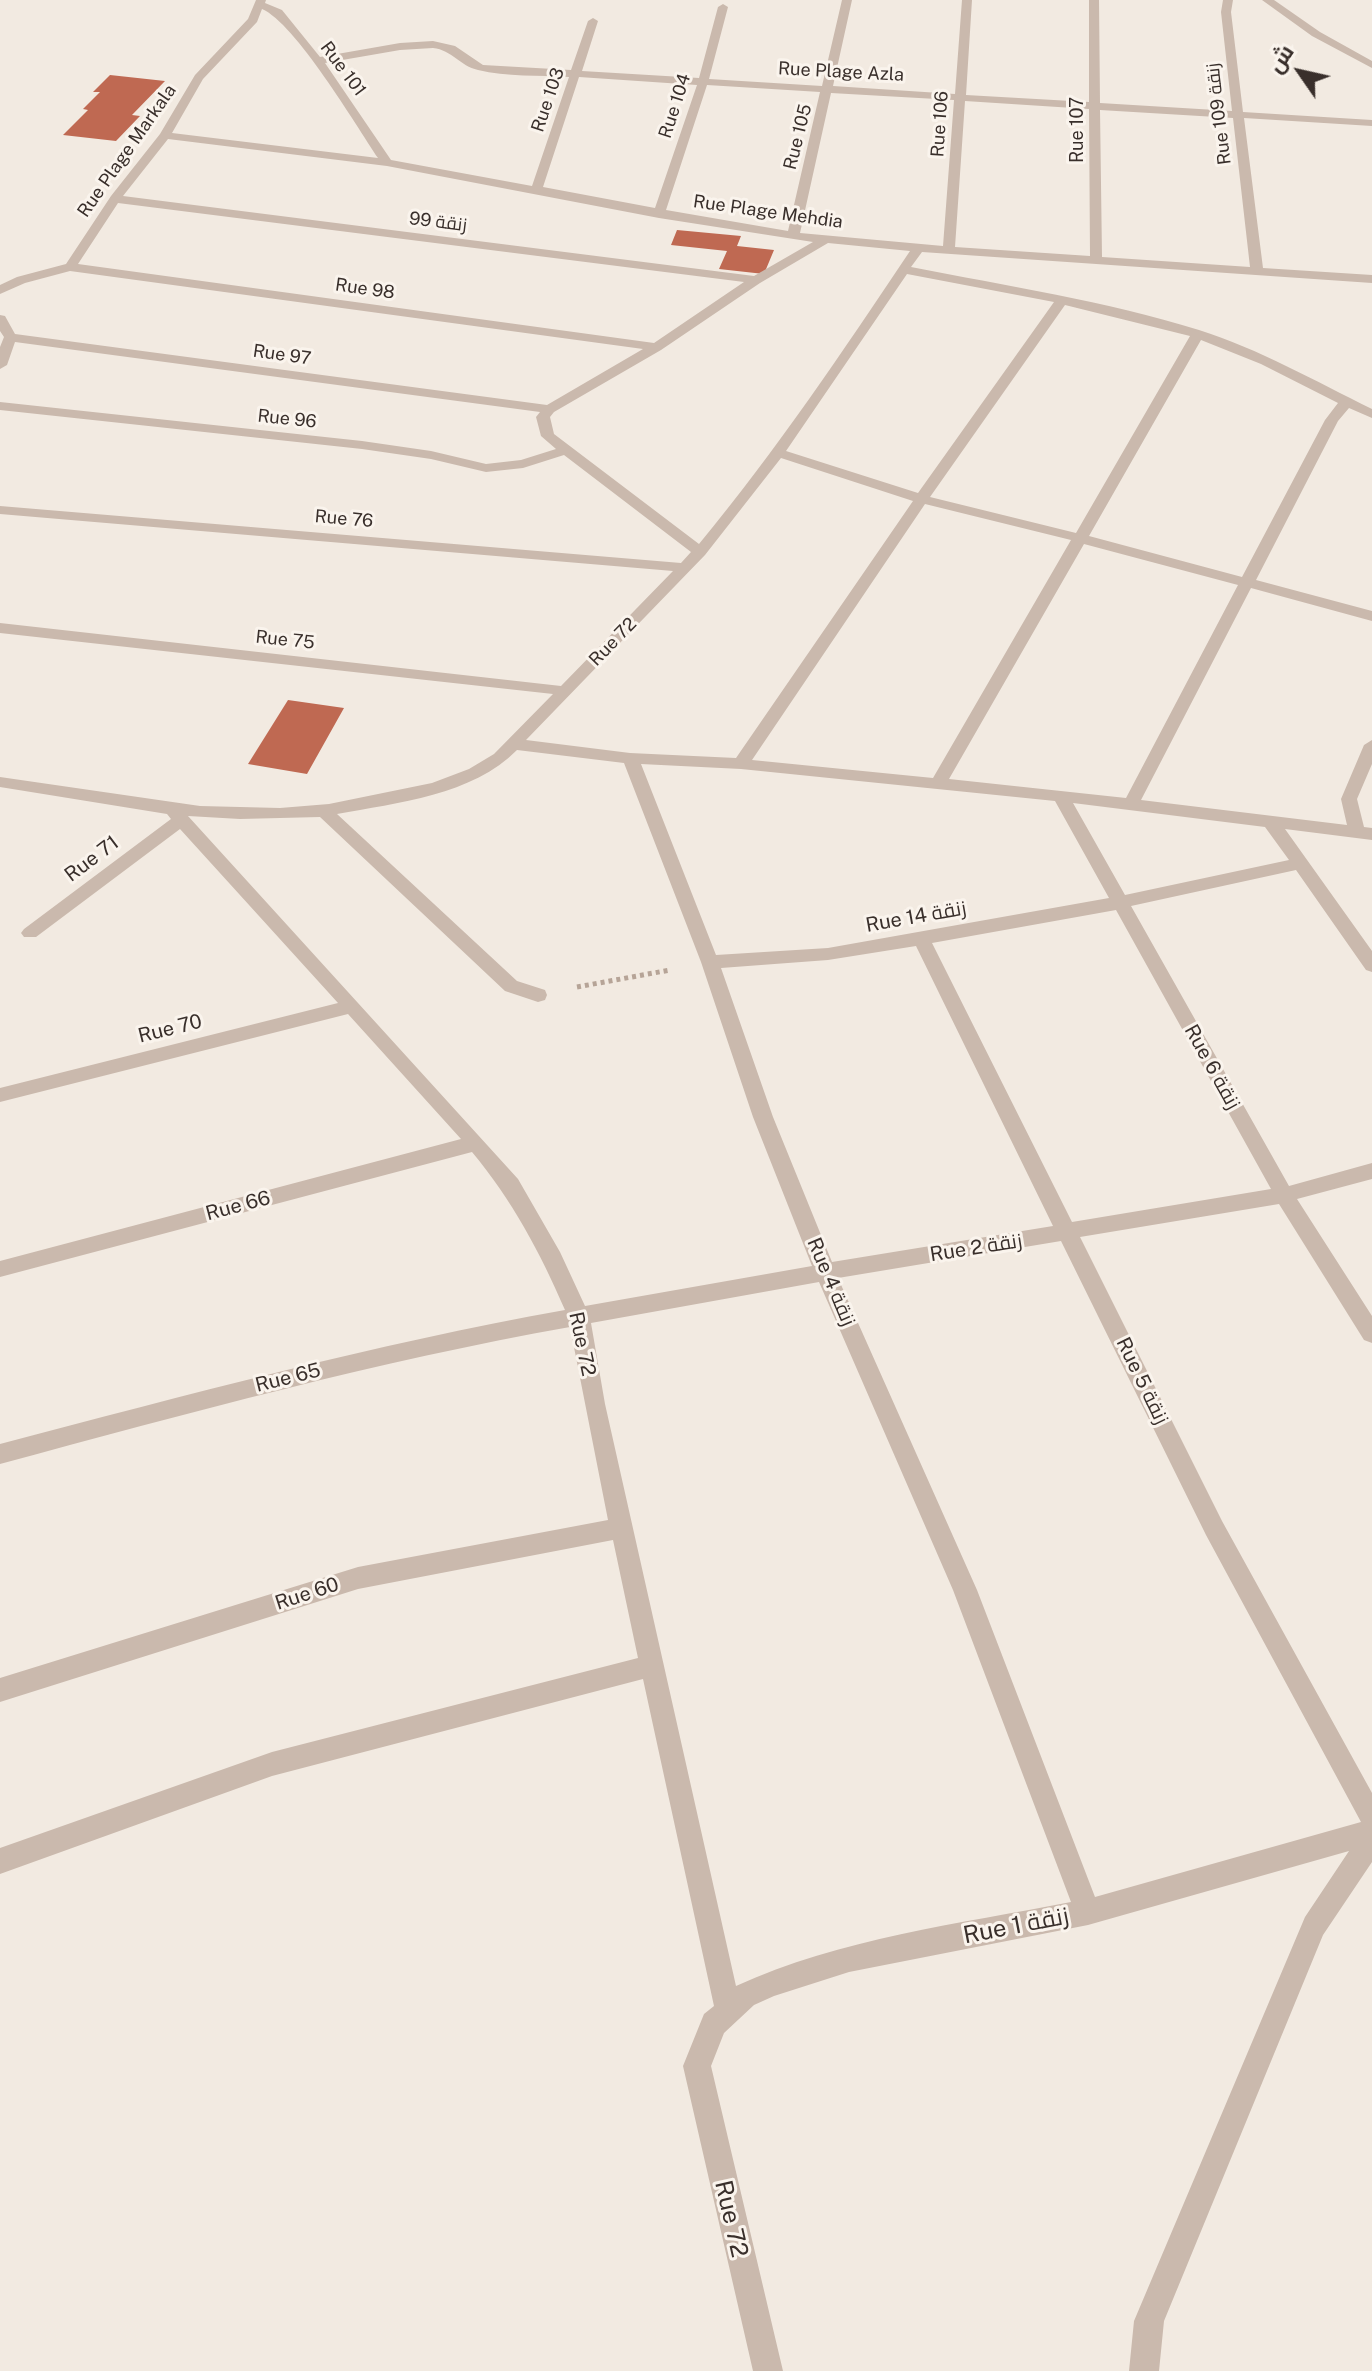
<!DOCTYPE html>
<html>
<head>
<meta charset="utf-8">
<style>
  body { margin:0 }
  #map { position:relative; width:1372px; height:2371px; overflow:hidden; background:#f2eae1; font-family:"Public Sans",Cairo,sans-serif }
  canvas { display:block }
  .north { position:absolute; left:1260px; top:32px; width:80px; height:80px; -webkit-text-stroke:6px #faf4ed; paint-order:stroke; rotate:304deg; font-size:22px; font-weight:700; line-height:32px; text-align:center; color:#392f2b }
  .north::after { content:''; display:block; margin:auto; width:28px; height:36px; background:#392f2b; clip-path:polygon(50% 0,100% 100%,50% 72%,0 100%) }
</style>
</head>
<body>
<div id="map">
<canvas width="1372" height="2371"></canvas>
<div class="north">ش</div>
</div>
<script>
const ctx = document.querySelector('canvas').getContext('2d');
ctx.lineJoin = 'round';
function fillPath(path, color) { ctx.fillStyle = color; ctx.fill(path, 'evenodd'); }
function strokePath(path, color, width, dash) { ctx.strokeStyle = color; ctx.lineWidth = width; ctx.lineCap = dash ? 'butt' : 'round'; ctx.setLineDash(dash || []); ctx.stroke(path); }
function label(font, color, halo, rows, align = 'center') {
  ctx.font = font + ' "Public Sans",Cairo,sans-serif'; ctx.lineWidth = 6; ctx.setLineDash([]); ctx.textBaseline = 'middle'; ctx.strokeStyle = halo; ctx.fillStyle = color; for (const [text, x, y, turn = 0] of rows) {
    ctx.save(); ctx.translate(x, y); ctx.rotate((+turn || 0) * Math.PI / 180); ctx.textAlign = isNaN(turn) ? turn : align; if (halo) ctx.strokeText(text, 0, 0); ctx.fillText(text, 0, 0); ctx.restore();
  }
}
fillPath(new Path2D(`
  M 110,75 L 165,81 L 132,115 L 140,116 L 116,141 L 63,135 L 88,110 L 83,109 L 100,92 L 93,92 Z
  M 677,230 L 741,236 L 737,246 L 774,250 L 764,274 L 719,269 L 727,251 L 671,245 Z
  M 288,700 L 344,708 L 307,774 L 248,764 Z`), '#bf6952');
strokePath(new Path2D(`
  M 577,987 L 670,970`), '#b6a497', 5, [4, 4]);
fillPath(new Path2D(`
  M 256,0 L 266,0 L 265,3 L 282,10 L 320,57 L 400,43 L 433,41 L 455,46 L 483,65 L 571,70 L 588,21 L 593,18 L 598,21 L 582,71 L 699,78 L 718,7 L 723,4 L 728,7 L 709,79 L 822,86 L 842,0 L 852,0 L 833,86 L 955,94 L 962,0 L 972,0 L 966,95 L 1089,102 L 1089,0 L 1099,0 L 1100,103 L 1232,111 L 1221,12 L 1223,0 L 1233,0 L 1231,12 L 1243,112 L 1372,120 L 1372,126 L 1244,118 L 1263,268 L 1372,275 L 1372,283 L 922,252 L 911,267 C 1008,286 1105,301 1199,330 C 1259,349 1315,381 1372,409 L 1372,418 L 1349,408 L 1338,421 L 1256,580 L 1372,611 L 1372,621 L 1251,588 L 1141,800 L 1347,825 L 1341,799 L 1364,745 L 1372,740 L 1372,764 L 1357,799 L 1364,827 L 1372,828 L 1372,840 L 1285,829 L 1372,951 L 1372,972 L 1366,970 L 1296,870 L 1131,906 L 1289,1186 L 1372,1163 L 1372,1179 L 1297,1199 L 1372,1316 L 1372,1343 L 1364,1340 L 1279,1204 L 1080,1237 L 1222,1521 L 1372,1793 L 1372,1862 L 1323,1935 L 1164,2321 L 1159,2371 L 1129,2371 L 1134,2321 L 1305,1917 L 1349,1851 L 1088,1925 L 849,1972 L 774,1996 L 754,2005 L 724,2033 L 711,2066 L 783,2371 L 753,2371 L 683,2066 L 704,2014 L 714,2006 L 643,1679 L 272,1776 L 0,1874 L 0,1848 L 272,1752 L 638,1658 L 613,1540 L 358,1589 L 0,1702 L 0,1678 L 358,1567 L 608,1520 L 570,1327 C 378,1361 189,1413 0,1464 L 0,1444 C 187,1395 374,1344 565,1310 C 540,1252 512,1200 472,1152 L 0,1277 L 0,1261 L 461,1139 L 348,1014 L 0,1102 L 0,1088 L 338,1003 L 180,829 L 36,937 L 24,937 L 21,933 L 24,929 L 171,819 L 167,814 L 0,787 L 0,777 L 200,806 L 280,808 L 329,804 L 432,783 L 469,769 L 494,754 L 553,694 L 0,633 L 0,623 L 561,686 L 673,571 L 0,514 L 0,506 L 681,563 L 691,552 L 564,455 L 523,468 L 486,472 L 431,459 L 362,449 L 0,410 L 0,402 L 362,441 L 431,451 L 486,464 L 521,460 L 556,449 L 541,436 L 536,417 L 540,412 L 15,342 L 7,365 L 0,369 L 0,347 L 4,337 L 0,331 L 0,315 L 5,316 L 15,334 L 547,405 L 643,349 L 70,271 L 25,283 L 0,294 L 0,285 L 17,277 L 66,264 L 111,196 L 160,134 L 195,75 L 248,19 ZM 262,9 C 295,23 356,125 378,158 L 172,133 L 203,79 L 257,22 ZM 433,48 C 452,50 460,66 478,70 C 506,77 540,75 569,77 L 532,186 L 391,160 L 325,63 L 400,50 ZM 579,77 L 697,85 L 655,208 L 543,187 ZM 707,85 L 820,92 L 788,231 L 666,210 ZM 831,93 L 954,100 L 943,246 L 800,233 ZM 965,101 L 1089,109 L 1090,256 L 955,247 ZM 1100,110 L 1233,118 L 1250,267 L 1102,257 ZM 168,139 L 387,166 L 659,218 L 813,242 L 754,276 L 123,196 ZM 118,203 L 744,282 L 654,343 L 78,264 ZM 828,243 L 910,251 C 843,351 776,451 699,544 L 554,434 L 550,417 L 554,412 L 661,350 L 760,283 ZM 907,274 L 1054,302 L 918,493 L 786,451 ZM 1065,305 L 1190,336 L 1076,533 L 930,497 ZM 1201,340 L 1261,364 L 1338,403 L 1325,420 L 1242,577 L 1089,536 ZM 781,458 L 913,501 L 736,758 L 630,753 L 526,740 L 705,555 ZM 925,504 L 1071,540 L 933,778 L 752,760 ZM 1084,544 L 1238,585 L 1126,798 L 949,779 ZM 517,750 L 624,763 L 701,962 L 753,1117 L 812,1266 L 585,1306 L 560,1252 L 518,1179 L 188,816 L 240,819 L 320,817 L 505,991 L 538,1002 L 545,1000 L 547,995 L 545,990 L 517,981 L 337,814 C 397,803 473,795 517,750 ZM 641,764 L 741,769 L 1055,801 L 1109,898 L 828,948 L 716,955 ZM 1073,803 L 1265,827 L 1289,860 L 1125,895 ZM 1116,910 L 1271,1189 L 1072,1222 L 932,943 ZM 916,946 L 1053,1226 L 832,1262 L 773,1117 L 721,968 L 828,960 ZM 1061,1241 L 1206,1535 L 1361,1822 L 1095,1897 L 977,1590 L 838,1278 ZM 819,1282 L 953,1590 L 1071,1902 C 959,1924 841,1938 736,1986 L 605,1404 L 591,1323 Z
  M 1262,0 L 1274,0 L 1320,32 L 1372,61 L 1372,68 L 1312,36 Z`), '#cab9ad');
label('18px', '#392f2b', '#faf4ed', [
  ["Rue 101",343,69,53],
  ["Rue Plage Azla",841,72,3],
  ["Rue 103",548,100,-71],
  ["Rue 104",675,106,-72],
  ["Rue 109 زنقة",1219,114,-97],
  ["Rue 106",940,124,-86],
  ["Rue 107",1077,130,-90],
  ["Rue 105",798,137,-76],
  ["Rue Plage Markala",127,151,-55],
  ["Rue Plage Mehdia",768,212,8],
  ["زنقة 99",438,222,7],
  ["Rue 98",365,289,8],
  ["Rue 97",282,355,8],
  ["Rue 96",287,419,6],
  ["Rue 76",344,519,5],
  ["Rue 75",285,640,6],
  ["Rue 72",613,642,-46]
]);
label('20px', '#392f2b', '#faf4ed', [
  ["Rue 71",92,859,-37],
  ["Rue 14 زنقة",916,917,-10],
  ["Rue 70",170,1029,-14],
  ["Rue 6 زنقة",1212,1067,61],
  ["Rue 66",238,1206,-15],
  ["Rue 2 زنقة",976,1248,-9],
  ["Rue 4 زنقة",831,1282,67],
  ["Rue 72",582,1344,78],
  ["Rue 65",288,1378,-14],
  ["Rue 5 زنقة",1142,1381,64],
  ["Rue 60",307,1594,-18]
]);
label('24px', '#392f2b', '#faf4ed', [
  ["Rue 1 زنقة",1016,1926,-11],
  ["Rue 72",731,2219,77]
]);
</script>
</body>
</html>
